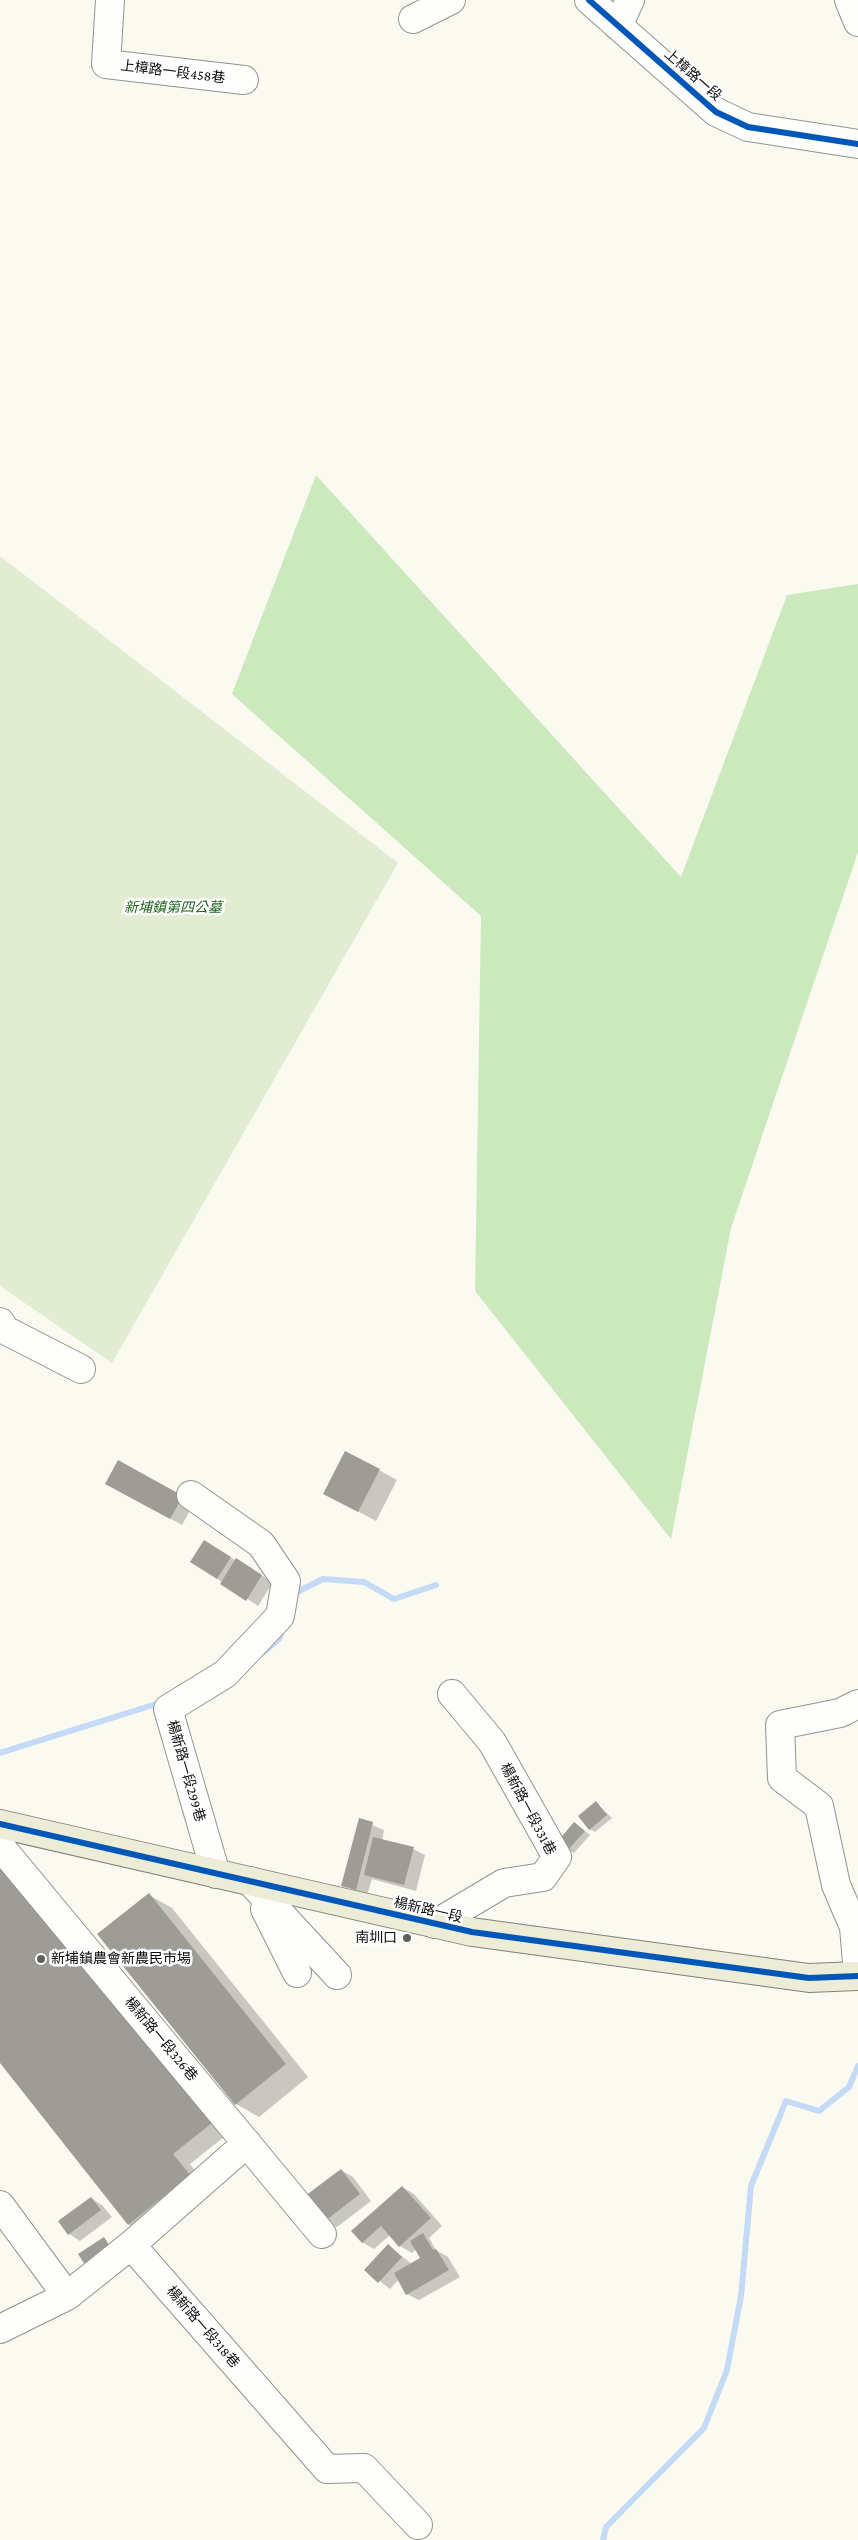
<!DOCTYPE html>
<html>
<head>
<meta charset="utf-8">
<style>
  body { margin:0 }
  canvas { display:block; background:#fafaf0 }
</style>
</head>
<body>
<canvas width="858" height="2540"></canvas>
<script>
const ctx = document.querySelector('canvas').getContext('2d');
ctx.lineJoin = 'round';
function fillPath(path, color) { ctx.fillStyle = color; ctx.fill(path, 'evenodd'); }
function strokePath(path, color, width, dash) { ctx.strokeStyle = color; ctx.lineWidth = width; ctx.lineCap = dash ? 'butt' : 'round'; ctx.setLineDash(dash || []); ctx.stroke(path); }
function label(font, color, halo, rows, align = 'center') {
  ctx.font = font + ' "Crimson Pro","Noto Sans TC",serif'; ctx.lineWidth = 5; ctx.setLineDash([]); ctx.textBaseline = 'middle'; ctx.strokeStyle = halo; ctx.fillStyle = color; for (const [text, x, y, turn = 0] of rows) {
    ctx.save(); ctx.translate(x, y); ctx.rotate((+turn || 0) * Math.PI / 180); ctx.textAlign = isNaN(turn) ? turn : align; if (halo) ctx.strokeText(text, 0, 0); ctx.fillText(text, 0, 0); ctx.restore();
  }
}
fillPath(new Path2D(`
  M 316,475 L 681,877 L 787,595 L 858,584 L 858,852 L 731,1228 L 671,1539 L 475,1291 L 481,916 L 232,694 Z`), '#cbe9bd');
fillPath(new Path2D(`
  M 0,556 L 398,863 L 112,1363 L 0,1286 Z`), '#e1ecd3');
fillPath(new Path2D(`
  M 346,1452 L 397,1480 L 376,1521 L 342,1503 Z
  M 118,1490 L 194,1503 L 182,1525 Z
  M 216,1549 L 273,1582 L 258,1606 L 192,1562 Z
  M 596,1803 L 612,1818 L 595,1832 L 589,1829 Z
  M 360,1820 L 384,1830 L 382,1841 L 413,1849 L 425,1855 L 416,1891 L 372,1879 L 367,1895 L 342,1885 Z
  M 575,1823 L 590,1835 L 574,1853 L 568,1850 Z
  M 0,1844 L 229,2133 L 190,2164 L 207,2186 L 146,2234 L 128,2224 L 0,2061 Z
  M 149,1895 L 172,1908 L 308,2077 L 259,2117 L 236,2104 Z
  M 341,2170 L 353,2177 L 371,2201 L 337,2227 L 325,2220 Z
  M 402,2187 L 414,2194 L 442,2226 L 429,2238 L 436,2250 L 448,2257 L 460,2277 L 419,2300 L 407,2294 L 399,2279 L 390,2289 L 366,2270 L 388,2246 L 412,2264 L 422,2258 L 416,2249 L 412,2253 L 400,2246 L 390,2235 L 374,2249 L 362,2242 Z
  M 91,2198 L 102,2205 L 112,2217 L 80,2241 L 69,2234 Z`), '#0003');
strokePath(new Path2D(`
  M 294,1599 L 297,1592 L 323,1579 L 364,1582 L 394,1599 L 436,1585
  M 264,1652 L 279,1639 L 283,1629
  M 0,1753 L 153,1705
  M 603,2540 L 606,2527 L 704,2428 L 727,2370 L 741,2296 L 751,2186 L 786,2101 L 819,2111 L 849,2087 L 858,2066`), '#c5daf6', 6);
fillPath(new Path2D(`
  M 345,1451 L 380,1469 L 358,1512 L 323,1494 Z
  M 118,1460 L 183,1496 L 170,1519 L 105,1484 Z
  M 204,1540 L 231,1557 L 217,1579 L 190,1562 Z
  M 236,1558 L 262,1575 L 246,1601 L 220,1584 Z
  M 596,1801 L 607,1815 L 589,1830 L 578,1816 Z
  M 359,1818 L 373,1822 L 356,1890 L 341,1886 Z
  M 574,1822 L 585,1831 L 567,1851 L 557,1842 Z
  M 373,1837 L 414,1847 L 404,1885 L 364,1875 Z
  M 0,1855 L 212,2123 L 173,2154 L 190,2175 L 128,2225 L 0,2063 Z
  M 149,1893 L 286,2064 L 235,2105 L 97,1934 Z
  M 341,2169 L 360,2194 L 325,2221 L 305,2196 Z
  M 402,2186 L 431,2218 L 399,2247 L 381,2226 L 362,2243 L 351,2231 Z
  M 91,2197 L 101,2210 L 68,2235 L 58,2221 Z
  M 423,2233 L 433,2250 L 436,2249 L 449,2270 L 406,2295 L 394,2273 L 420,2258 L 410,2241 Z
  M 104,2237 L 113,2251 L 87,2268 L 78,2254 Z
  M 388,2244 L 402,2257 L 378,2283 L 364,2270 Z`), '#9d9c96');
const minor = new Path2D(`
  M 110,0 L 106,64 L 244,80
  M 589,0 L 716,112 L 748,127 L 858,144
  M 849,0 L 858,22
  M 413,19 L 451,0
  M 618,26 L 630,0
  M 0,1322 L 5,1330 L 81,1369
  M 191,1495 L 261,1544 L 286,1581 L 280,1616 L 225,1674 L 168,1709 L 216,1874
  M 858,1704 L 840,1713 L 780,1725 L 782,1778 L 819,1806 L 836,1885 L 854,1927 L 858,1974
  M 0,1846 L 322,2234
  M 250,1881 L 337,1975
  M 265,1909 L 297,1973
  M 435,1924 L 504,1883 L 543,1877 L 557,1857 L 492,1742 L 452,1694
  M 0,2205 L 67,2296 L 131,2245 L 327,2469 L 364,2468 L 418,2525
  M 131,2245 L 247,2143
  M 0,2329 L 67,2296`);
const major = new Path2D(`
  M 0,1824 L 472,1932 L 809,1978 L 858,1976`);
strokePath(minor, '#93938f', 30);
strokePath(major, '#80807c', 30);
strokePath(minor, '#fefefd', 28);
strokePath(major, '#ececd7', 28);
strokePath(new Path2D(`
  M 589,0 L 716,112 L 748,127 L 858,144
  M 0,1824 L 472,1932 L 809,1978 L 858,1976`), '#0057b8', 6);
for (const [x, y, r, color] of [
  [407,1938,5,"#5f5f5c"],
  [41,1959,5,"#5f5f5c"]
]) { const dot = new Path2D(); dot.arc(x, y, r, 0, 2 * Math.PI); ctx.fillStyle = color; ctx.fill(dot); strokePath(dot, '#fff', 2); }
label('14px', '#0c0c0c', '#fff', [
  ["上樟路一段458巷",173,72,7],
  ["上樟路一段",693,75,41],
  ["楊新路一段299巷",186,1771,74],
  ["楊新路一段331巷",528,1809,62],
  ["楊新路一段",428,1910,13],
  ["楊新路一段326巷",161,2039,50],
  ["楊新路一段318巷",203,2327,49]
]);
label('italic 14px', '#1b651b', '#fff', [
  ["新埔鎮第四公墓",173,908]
]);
label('14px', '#0c0c0c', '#fff', [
  ["南圳口",397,1938],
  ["新埔鎮農會新農民市場",51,1959,"left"]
], 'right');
</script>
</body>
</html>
